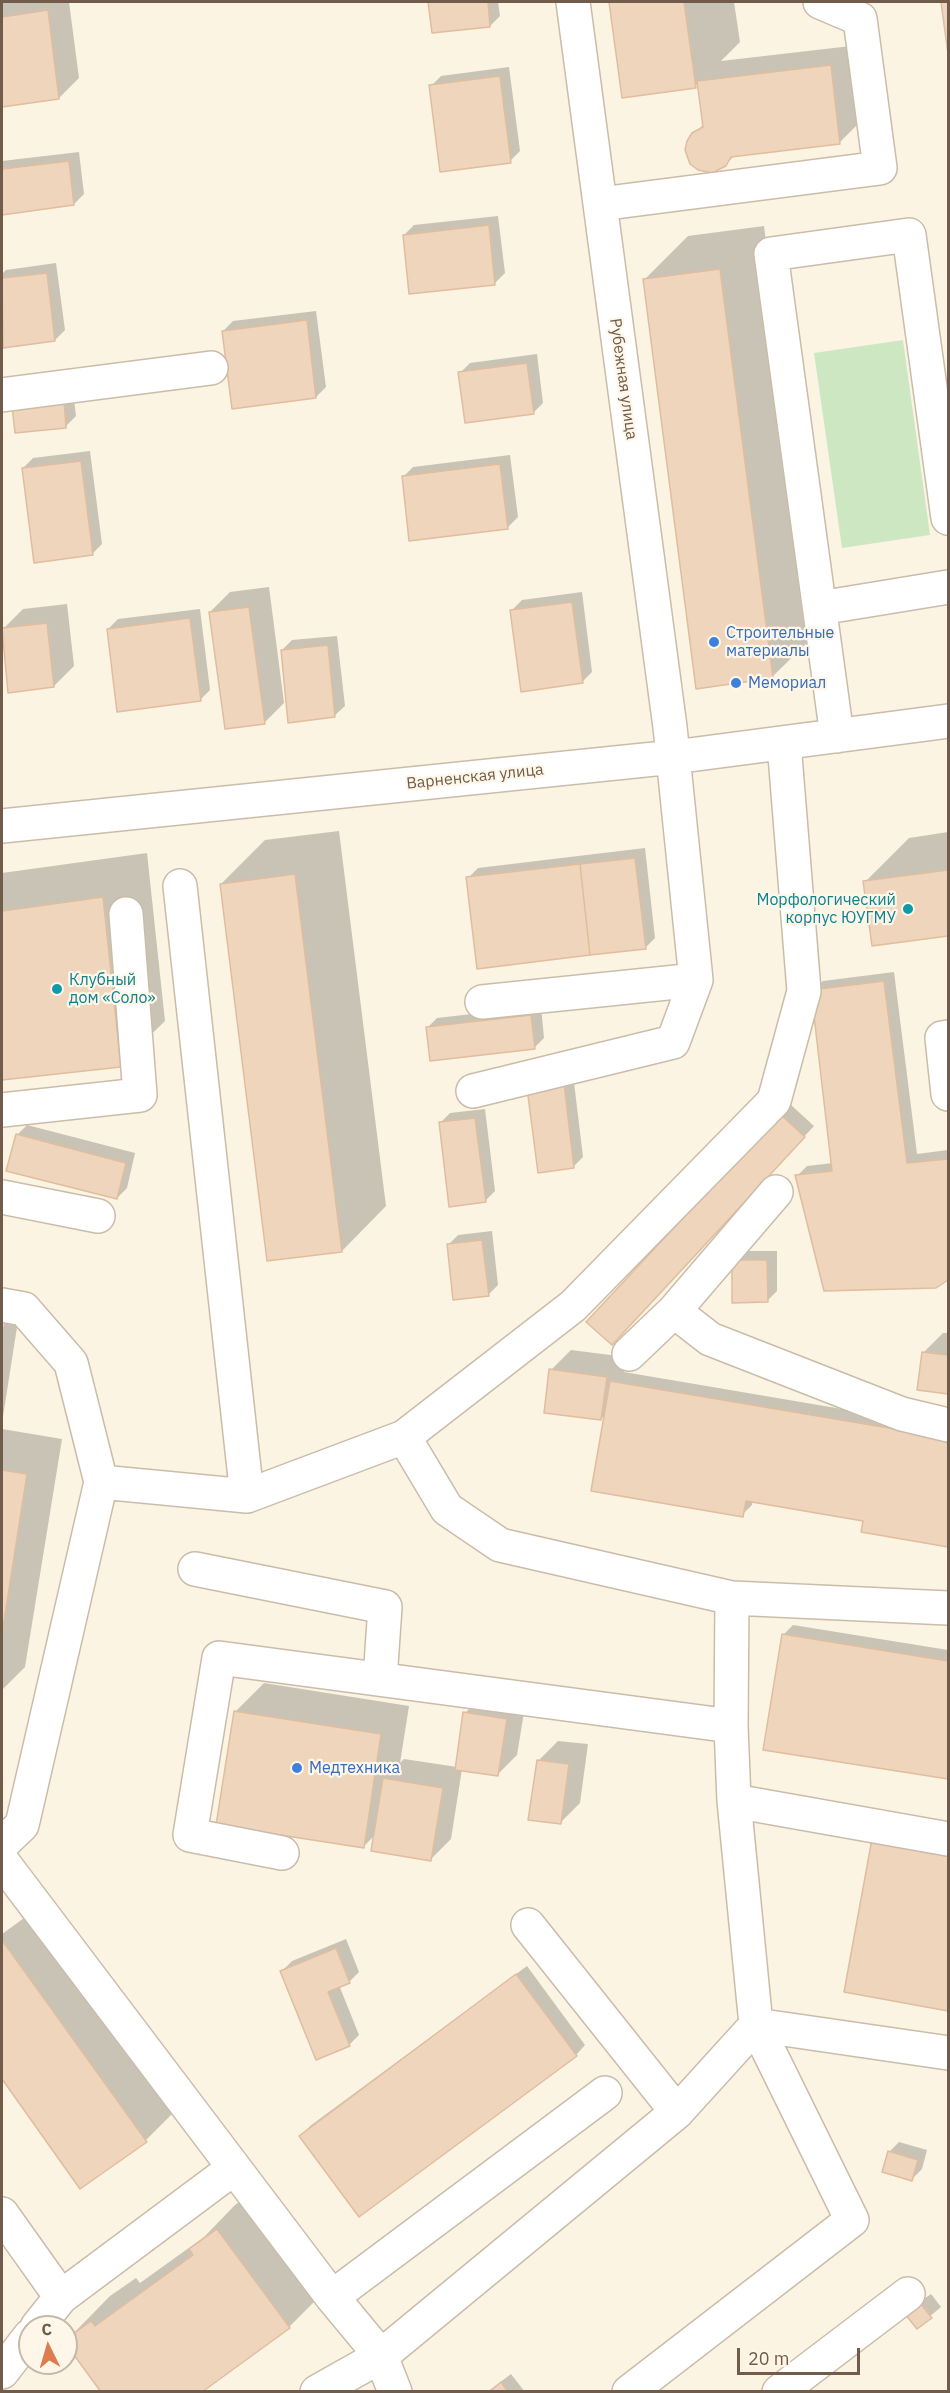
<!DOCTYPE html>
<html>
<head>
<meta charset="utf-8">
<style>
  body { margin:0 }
  #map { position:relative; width:950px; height:2393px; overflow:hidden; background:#fbf4e3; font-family:"IBM Plex Sans",sans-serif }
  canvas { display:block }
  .frame { position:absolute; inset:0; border:3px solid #715c4b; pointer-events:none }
  .north { position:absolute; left:18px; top:2315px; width:60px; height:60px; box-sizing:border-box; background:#fef7e9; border:2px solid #c6b9aa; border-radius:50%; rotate:355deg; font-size:16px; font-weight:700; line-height:24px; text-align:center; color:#715c4b }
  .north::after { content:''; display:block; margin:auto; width:21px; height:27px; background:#dd7c4f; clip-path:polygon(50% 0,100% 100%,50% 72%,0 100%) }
  .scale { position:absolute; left:737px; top:2348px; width:123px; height:27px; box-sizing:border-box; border:3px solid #715c4b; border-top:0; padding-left:8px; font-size:18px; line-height:21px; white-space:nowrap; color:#715c4b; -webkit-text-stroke:4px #fef7e9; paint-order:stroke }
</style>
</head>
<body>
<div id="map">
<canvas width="950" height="2393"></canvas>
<div class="frame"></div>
<div class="north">С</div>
<div class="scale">20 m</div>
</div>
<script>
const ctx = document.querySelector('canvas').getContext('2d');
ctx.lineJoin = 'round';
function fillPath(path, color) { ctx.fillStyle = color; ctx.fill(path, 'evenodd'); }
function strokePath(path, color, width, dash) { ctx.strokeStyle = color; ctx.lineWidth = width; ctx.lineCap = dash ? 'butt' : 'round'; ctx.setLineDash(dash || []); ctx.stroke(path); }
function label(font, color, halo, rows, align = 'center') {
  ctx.font = font + ' "IBM Plex Sans",sans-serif'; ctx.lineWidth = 4.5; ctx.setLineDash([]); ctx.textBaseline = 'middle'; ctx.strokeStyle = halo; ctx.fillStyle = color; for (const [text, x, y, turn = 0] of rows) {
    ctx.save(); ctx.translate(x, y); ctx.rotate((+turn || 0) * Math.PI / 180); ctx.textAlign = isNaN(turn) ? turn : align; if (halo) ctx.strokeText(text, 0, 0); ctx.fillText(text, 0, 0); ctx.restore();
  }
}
fillPath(new Path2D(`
  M 903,340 L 930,535 L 842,548 L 814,353 Z`), '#cee7c3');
fillPath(new Path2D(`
  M 2,2 L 69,2 L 79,78 L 59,98 L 2,105 Z
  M 430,2 L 498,2 L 500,16 L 490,26 L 433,31 Z
  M 611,2 L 734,2 L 740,42 L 721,61 L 851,46 L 860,122 L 840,142 L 735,155 L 725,165 L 690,137 L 704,124 L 699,83 L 695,86 L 623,96 Z
  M 943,2 L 948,2 L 948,43 Z
  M 509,67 L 520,151 L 510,161 L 431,86 L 441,76 Z
  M 79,152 L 84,194 L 74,204 L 2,213 L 2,161 Z
  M 498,216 L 505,273 L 495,283 L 404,235 L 414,225 Z
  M 764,226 L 817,633 L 772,677 L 644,280 L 688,236 Z
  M 56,263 L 65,330 L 55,340 L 5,346 L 2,321 L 2,274 L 6,270 Z
  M 316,311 L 326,387 L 316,397 L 223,331 L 233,321 Z
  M 537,354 L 543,403 L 533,413 L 460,373 L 470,363 Z
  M 73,391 L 76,416 L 66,426 L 16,432 Z
  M 90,451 L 102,544 L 92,554 L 23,468 L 33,458 Z
  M 510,455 L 518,517 L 508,527 L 403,477 L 413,467 Z
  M 269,587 L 284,703 L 264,723 L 210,612 L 230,592 Z
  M 582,592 L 592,672 L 582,682 L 512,610 L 522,600 Z
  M 67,604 L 74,666 L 54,686 L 3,629 L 23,609 Z
  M 200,609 L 210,690 L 200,700 L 108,629 L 118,619 Z
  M 337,636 L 345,706 L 334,716 L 282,650 L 292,640 Z
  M 339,831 L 386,1206 L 342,1251 L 221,884 L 265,840 Z
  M 948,832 L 948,935 L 874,945 L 865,882 L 909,838 Z
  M 645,848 L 655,938 L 645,948 L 468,878 L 478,868 Z
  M 147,853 L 165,1021 L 120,1065 L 2,1078 L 2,873 Z
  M 894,972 L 917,1154 L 948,1150 L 948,1278 L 935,1287 L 797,1176 L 807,1166 L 833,1163 L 813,991 L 823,981 Z
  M 541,1006 L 544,1038 L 534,1048 L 427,1028 L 437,1018 Z
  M 573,1074 L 583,1157 L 573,1167 L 529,1089 Z
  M 791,1105 L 814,1126 L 621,1334 L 781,1115 Z
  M 485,1109 L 495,1191 L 485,1201 L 440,1123 L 450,1113 Z
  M 27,1125 L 135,1153 L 127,1188 L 117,1198 L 17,1135 Z
  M 492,1231 L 498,1285 L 488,1295 L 448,1245 L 458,1235 Z
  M 743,1251 L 777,1251 L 777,1291 L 767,1301 L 733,1261 Z
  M 20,1308 L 2,1423 L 2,1336 L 4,1321 Z
  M 943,1333 L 948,1333 L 948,1393 L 918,1389 L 923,1353 Z
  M 571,1350 L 626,1357 L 624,1372 L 948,1427 L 948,1545 L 863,1530 L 865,1519 L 753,1500 L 752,1505 L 742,1515 L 606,1414 L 601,1419 L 551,1370 Z
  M 2,1429 L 62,1439 L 25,1667 L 2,1690 Z
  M 793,1625 L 948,1650 L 948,1777 L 765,1748 L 783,1635 Z
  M 264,1683 L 409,1706 L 400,1763 L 404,1759 L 457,1767 L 465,1713 L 485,1693 L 526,1700 L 517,1755 L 497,1775 L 462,1769 L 451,1839 L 431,1859 L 375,1835 L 363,1847 L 235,1712 Z
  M 558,1741 L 588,1744 L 580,1803 L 560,1823 L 538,1761 Z
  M 948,1841 L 948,2010 L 846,1991 Z
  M 31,1913 L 174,2112 L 146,2140 L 80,2186 L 2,2076 L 2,1934 Z
  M 346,1939 L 359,1972 L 349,1982 L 339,1985 L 359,2035 L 349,2045 L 317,2058 L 282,1971 L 292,1961 Z
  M 527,1966 L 585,2045 L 576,2055 L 301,2136 L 310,2126 Z
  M 899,2142 L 927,2150 L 922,2169 L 912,2179 L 889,2152 Z
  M 262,2186 L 333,2283 L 289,2327 L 66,2341 L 110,2296 L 136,2278 L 140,2283 L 204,2237 L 235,2205 Z
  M 931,2294 L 941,2307 L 917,2327 L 917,2304 Z
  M 511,2374 L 525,2392 L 487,2392 Z`), '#0003');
const building = new Path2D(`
  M 428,2 L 488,2 L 490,27 L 432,33 Z
  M 609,2 L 684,2 L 696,88 L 622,98 Z
  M 941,2 L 948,2 L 948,54 Z
  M 48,10 L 59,99 L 2,107 L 2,17 Z
  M 831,65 L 840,144 L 731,157 L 726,166 L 712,173 L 698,170 L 690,164 L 685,150 L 687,141 L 692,133 L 703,127 L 697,81 Z
  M 500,76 L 511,163 L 440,172 L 429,85 Z
  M 69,161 L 74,205 L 2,215 L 2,169 Z
  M 489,225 L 495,285 L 409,294 L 403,235 Z
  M 720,269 L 773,678 L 696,689 L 643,279 Z
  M 47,273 L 55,341 L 3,348 L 2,278 Z
  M 307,320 L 316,398 L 232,409 L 222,331 Z
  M 527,363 L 534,414 L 465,423 L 458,372 Z
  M 64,400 L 66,428 L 15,433 L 12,406 Z
  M 81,461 L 93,555 L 34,563 L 22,468 Z
  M 500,464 L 508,529 L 409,541 L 402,476 Z
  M 572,602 L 583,683 L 521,692 L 510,610 Z
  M 249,607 L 265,724 L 225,729 L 209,612 Z
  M 190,618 L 201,701 L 117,712 L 107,629 Z
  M 47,623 L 54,687 L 8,693 L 2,628 Z
  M 328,645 L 335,717 L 288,723 L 281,650 Z
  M 635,858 L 646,949 L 590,955 L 580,864 Z
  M 580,864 L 590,955 L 477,969 L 466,877 Z
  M 948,870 L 948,936 L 872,946 L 863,881 Z
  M 295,874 L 342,1252 L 267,1261 L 220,884 Z
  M 103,897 L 121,1067 L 2,1080 L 2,911 Z
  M 884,981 L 907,1163 L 948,1159 L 948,1280 L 936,1288 L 824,1291 L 795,1175 L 832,1171 L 811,990 Z
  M 531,1015 L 535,1049 L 430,1061 L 426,1027 Z
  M 564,1083 L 574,1168 L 538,1173 L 527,1088 Z
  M 780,1114 L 805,1137 L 612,1345 L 586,1322 Z
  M 475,1118 L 486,1202 L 449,1207 L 439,1122 Z
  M 16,1134 L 126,1163 L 117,1199 L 6,1171 Z
  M 482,1240 L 489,1296 L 453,1300 L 447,1244 Z
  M 732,1260 L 767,1260 L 768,1302 L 732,1303 Z
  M 922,1352 L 948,1355 L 948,1394 L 917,1390 Z
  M 549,1369 L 607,1377 L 601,1420 L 544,1413 Z
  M 610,1381 L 948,1438 L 948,1547 L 861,1532 L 863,1521 L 746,1501 L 743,1517 L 591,1491 Z
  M 2,1470 L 27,1474 L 2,1634 Z
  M 782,1634 L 948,1661 L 948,1779 L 763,1750 Z
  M 234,1711 L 381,1734 L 364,1848 L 216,1825 Z
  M 463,1712 L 507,1719 L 498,1776 L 455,1770 Z
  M 537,1760 L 569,1764 L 561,1824 L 528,1820 Z
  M 383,1778 L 443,1788 L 431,1861 L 371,1851 Z
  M 872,1839 L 948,1852 L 948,2011 L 844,1992 Z
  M 2,1940 L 147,2142 L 80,2189 L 2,2079 Z
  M 336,1948 L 350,1983 L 328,1992 L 350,2046 L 316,2060 L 280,1971 Z
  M 516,1974 L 577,2056 L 359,2217 L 299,2136 Z
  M 888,2151 L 918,2160 L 912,2181 L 882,2172 Z
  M 217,2229 L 290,2328 L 202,2392 L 101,2392 L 66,2344 L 66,2339 L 91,2321 L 95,2326 L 193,2255 L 189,2249 Z
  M 920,2303 L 932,2318 L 917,2329 L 905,2314 Z
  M 501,2382 L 508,2392 L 489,2392 Z`);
fillPath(building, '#eed5bc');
strokePath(building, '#e0bd9e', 1.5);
const minor = new Path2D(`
  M 600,204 L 880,168 L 860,19 L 820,2
  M 2,395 L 211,368
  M 820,608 L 948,587
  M 837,736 L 771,254 L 909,235 L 948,518
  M 2,826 L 674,757 L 948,721
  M 180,886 L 247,1496
  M 482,1002 L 696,980
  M 948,1037 L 942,1038 L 948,1094
  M 473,1091 L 673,1042 L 696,980 L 670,727 L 573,2
  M 2,1110 L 140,1095 L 126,914
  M 2,1197 L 98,1216
  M 2,1305 L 24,1309 L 71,1363 L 101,1482
  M 674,1311 L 710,1339 L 902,1414 L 948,1425
  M 629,1354 L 674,1311 L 776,1192
  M 195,1569 L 385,1607 L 380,1679
  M 732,1598 L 948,1608
  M 734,1801 L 948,1839
  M 2,1844 L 22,1825 L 101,1482 L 247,1496 L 404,1437 L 573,1306 L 774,1101 L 804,991 L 784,743
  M 282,1853 L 190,1835 L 219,1658 L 731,1726
  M 2,1861 L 332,2297 L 381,2356 L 395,2392
  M 528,1925 L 677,2112
  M 756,2025 L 948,2053
  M 2,2214 L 61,2297
  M 332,2297 L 605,2093
  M 37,2327 L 61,2297 L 234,2168
  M 2,2372 L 30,2336
  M 317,2392 L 381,2356 L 677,2112 L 756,2025 L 734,1801 L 731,1726 L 732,1598 L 500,1545 L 447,1509 L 404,1437
  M 629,2392 L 852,2220 L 756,2025
  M 779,2392 L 908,2294`);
strokePath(minor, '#cbbcaa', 36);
strokePath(minor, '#fff', 33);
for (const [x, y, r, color] of [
  [714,642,6,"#3f7fe0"],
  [736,683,6,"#3f7fe0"],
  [908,909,6,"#0f9aa8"],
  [57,989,6,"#0f9aa8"],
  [297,1768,6,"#3f7fe0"]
]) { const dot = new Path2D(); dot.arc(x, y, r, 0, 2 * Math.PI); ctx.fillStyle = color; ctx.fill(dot); strokePath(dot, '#fef7e9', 2); }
label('16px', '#715c4b', '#fef7e9', [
  ["Рубежная улица",623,379,82],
  ["Варненская улица",475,777,-6]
]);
label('16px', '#366cbe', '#fef7e9', [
  ["Строительные",726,633],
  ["материалы",726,651],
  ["Мемориал",748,683],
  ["Медтехника",309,1768]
], 'left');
label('16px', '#0d838f', '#fef7e9', [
  ["Морфологический",896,900],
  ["корпус ЮУГМУ",896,918],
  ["Клубный",69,980,"left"],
  ["дом «Соло»",69,998,"left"]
], 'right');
</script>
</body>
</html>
